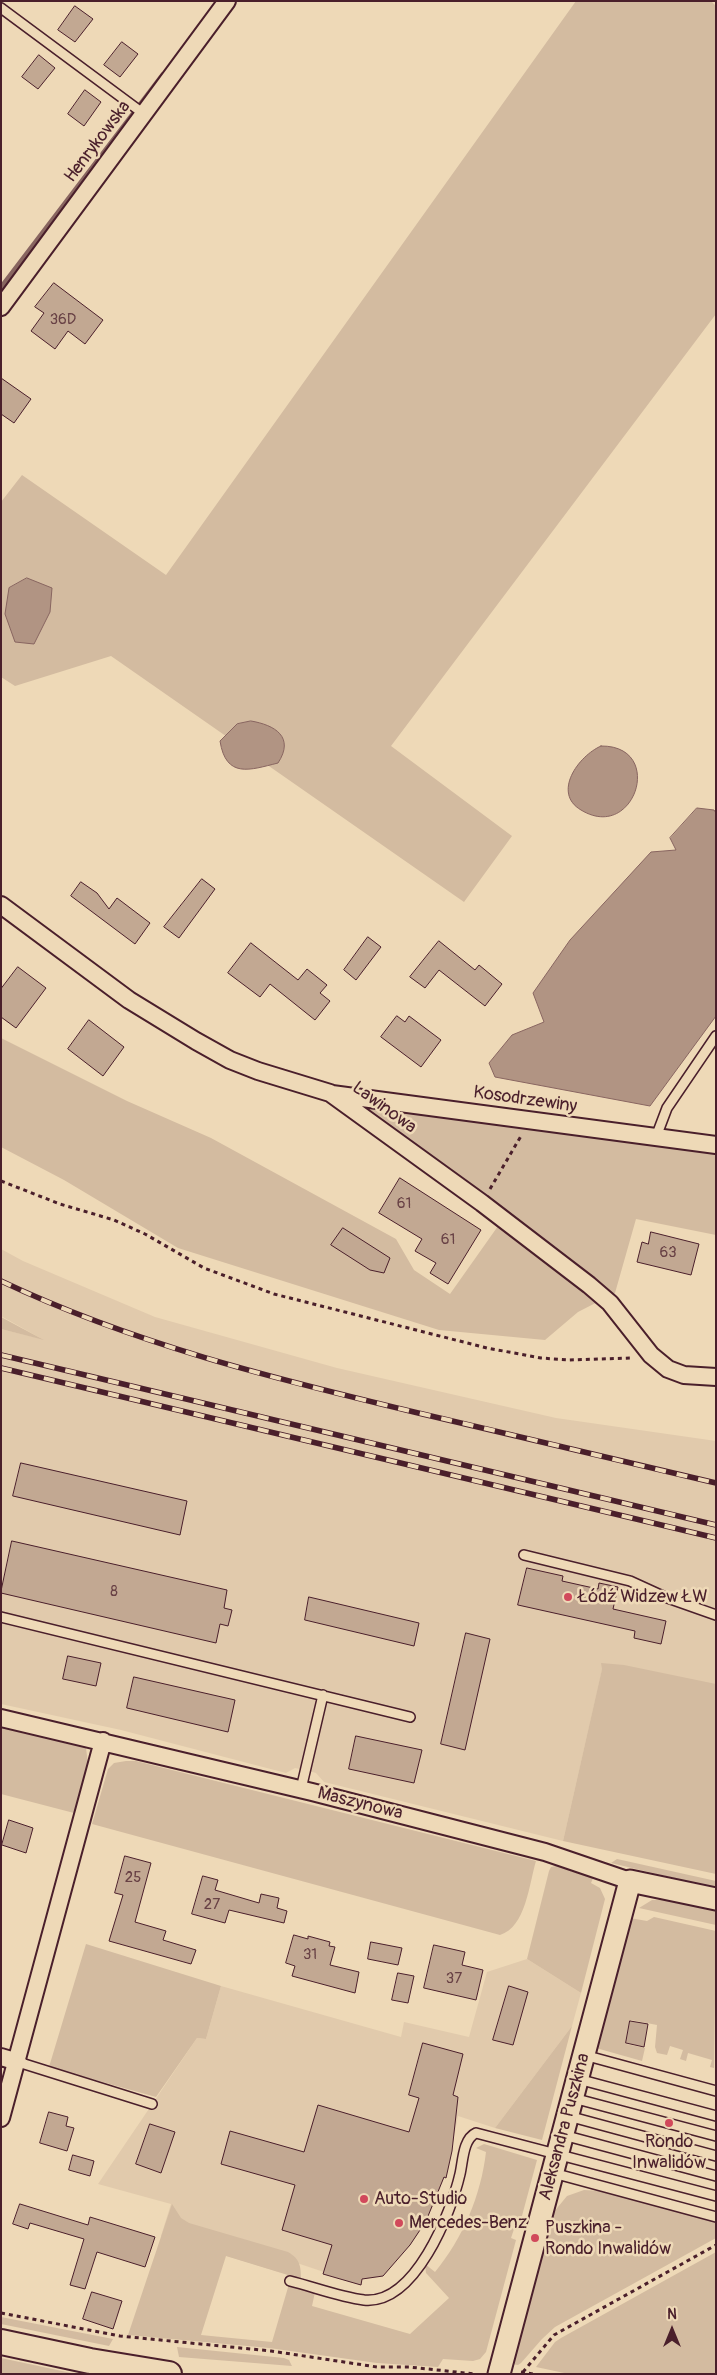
<!DOCTYPE html>
<html>
<head>
<meta charset="utf-8">
<style>
  body { margin:0 }
  #map { position:relative; width:717px; height:2375px; overflow:hidden; background:#eed9b7; font-family:Pangolin,sans-serif }
  canvas { display:block }
  .frame { position:absolute; inset:0; border:2px solid #4a1f2b; pointer-events:none }
  .north { position:absolute; left:647px; top:2305px; width:50px; height:50px; -webkit-text-stroke:4px #eed9b7; paint-order:stroke; rotate:0deg; font-size:14px; font-weight:700; line-height:20px; text-align:center; color:#4a1f2b }
  .north::after { content:''; display:block; margin:auto; width:18px; height:22px; background:#4a1f2b; clip-path:polygon(50% 0,100% 100%,50% 72%,0 100%) }
</style>
</head>
<body>
<div id="map">
<canvas width="717" height="2375"></canvas>
<div class="frame"></div>
<div class="north">N</div>
</div>
<script>
const ctx = document.querySelector('canvas').getContext('2d');
ctx.lineJoin = 'round';
function fillPath(path, color) { ctx.fillStyle = color; ctx.fill(path, 'evenodd'); }
function strokePath(path, color, width, dash) { ctx.strokeStyle = color; ctx.lineWidth = width; ctx.lineCap = dash ? 'butt' : 'round'; ctx.setLineDash(dash || []); ctx.stroke(path); }
function label(font, color, halo, rows, align = 'center') {
  ctx.font = font + ' Pangolin,sans-serif'; ctx.lineWidth = 5; ctx.setLineDash([]); ctx.textBaseline = 'middle'; ctx.strokeStyle = halo; ctx.fillStyle = color; for (const [text, x, y, turn = 0] of rows) {
    ctx.save(); ctx.translate(x, y); ctx.rotate((+turn || 0) * Math.PI / 180); ctx.textAlign = isNaN(turn) ? turn : align; if (halo) ctx.strokeText(text, 0, 0); ctx.fillText(text, 0, 0); ctx.restore();
  }
}
fillPath(new Path2D(`
  M 1,1249 L 23,1261 L 155,1317 L 337,1368 L 556,1418 L 716,1441 L 716,1693 L 602,1670 L 563,1841 L 324,1782 L 316,1773 L 305,1770 L 295,1768 L 286,1773 L 121,1730 L 1,1704 L 1,1329 L 42,1339 L 1,1316 Z
  M 527,1959 L 581,1993 L 572,2026 L 495,2128 L 458,2116 L 446,2178 L 444,2178 L 434,2205 L 410,2245 L 383,2276 L 362,2279 L 361,2285 L 324,2274 L 324,2272 L 297,2263 L 292,2276 L 161,2236 L 171,2204 L 98,2184 L 197,2038 L 206,2039 L 221,1986 L 401,2037 L 404,2022 L 469,2037 L 487,1972 Z`), '#e1caac');
fillPath(new Path2D(`
  M 576,1 L 711,1 L 716,6 L 716,314 L 391,746 L 512,836 L 464,902 L 111,656 L 15,686 L 1,677 L 1,502 L 22,475 L 166,575 Z
  M 1,1038 L 127,1101 L 211,1138 L 396,1239 L 414,1270 L 450,1294 L 503,1219 L 330,1093 L 716,1145 L 716,1235 L 636,1219 L 615,1293 L 578,1312 L 545,1340 L 439,1330 L 178,1248 L 64,1180 L 1,1147 Z
  M 1,1317 L 44,1340 L 1,1329 Z
  M 601,1663 L 624,1665 L 716,1684 L 716,1874 L 563,1841 L 602,1669 Z
  M 1,1725 L 81,1745 L 86,1748 L 88,1764 L 74,1813 L 1,1794 Z
  M 126,1761 L 136,1761 L 536,1861 C 529,1884 526,1927 500,1935 L 92,1824 L 108,1769 L 114,1763 Z
  M 617,1859 L 716,1881 L 716,1888 L 611,1863 Z
  M 556,1866 L 564,1866 L 594,1876 L 591,1883 L 600,1888 L 605,1899 L 581,1993 L 527,1959 L 549,1871 L 551,1867 Z
  M 652,1900 L 666,1900 L 716,1910 L 716,1925 L 639,1908 Z
  M 654,1917 L 716,1931 L 714,2068 L 710,2067 L 712,2060 L 688,2053 L 686,2061 L 680,2059 L 683,2050 L 670,2046 L 667,2055 L 657,2053 L 655,2047 L 657,2025 L 631,2020 L 626,2044 L 645,2048 L 642,2061 L 596,2048 L 630,1918 L 647,1921 Z
  M 86,1944 L 221,1986 L 206,2039 L 197,2038 L 156,2097 L 49,2067 Z
  M 572,2026 L 542,2140 L 495,2128 Z
  M 484,2144 L 537,2160 L 519,2227 L 515,2226 L 511,2238 L 516,2240 L 486,2352 L 480,2359 L 473,2361 L 443,2359 L 438,2367 L 377,2363 L 269,2348 L 128,2335 L 172,2204 L 181,2218 L 189,2223 L 288,2252 C 300,2259 301,2266 301,2279 L 226,2256 L 201,2335 L 272,2342 L 289,2284 L 315,2292 L 312,2306 L 410,2334 L 449,2298 L 426,2273 L 425,2264 L 435,2272 C 463,2238 481,2195 486,2152 L 476,2148 Z
  M 584,2190 L 601,2191 L 716,2222 L 716,2238 L 555,2327 L 542,2339 L 521,2363 L 518,2365 L 512,2364 L 553,2213 L 567,2196 Z
  M 716,2252 L 716,2374 L 569,2374 L 536,2367 L 555,2342 L 561,2338 Z
  M 1,2317 L 113,2339 L 109,2346 L 1,2324 Z
  M 177,2347 L 284,2358 L 289,2360 L 292,2366 L 179,2357 Z
  M 1,2358 L 76,2374 L 1,2374 Z`), '#d3bba0');
const water = new Path2D(`
  M 27,578 L 52,588 L 50,612 L 34,644 L 15,642 L 5,614 L 9,588 Z
  M 251,721 C 275,725 295,737 278,763 C 250,770 226,779 220,741 L 237,724 Z
  M 601,746 C 666,745 635,843 581,810 C 552,793 578,756 601,746 Z
  M 697,808 L 714,810 L 716,813 L 716,1016 L 650,1106 L 495,1077 L 489,1063 L 512,1035 L 544,1022 L 533,993 L 570,940 L 651,852 L 676,850 L 670,838 Z`);
fillPath(water, '#b19483');
strokePath(water, '#886560', 1);
strokePath(new Path2D(`
  M 1,288 L 163,75`), '#886560', 5.5);
const building = new Path2D(`
  M 75,6 L 93,19 L 75,42 L 58,30 Z
  M 122,42 L 138,54 L 120,77 L 104,65 Z
  M 39,55 L 55,68 L 38,89 L 22,77 Z
  M 85,90 L 101,102 L 84,126 L 68,114 Z
  M 54,283 L 103,320 L 85,344 L 68,331 L 55,349 L 31,331 L 44,313 L 35,307 Z
  M 1,378 L 31,399 L 14,423 L 1,414 Z
  M 202,879 L 215,889 L 179,938 L 164,927 Z
  M 81,882 L 97,893 L 109,909 L 117,898 L 150,923 L 135,944 L 71,896 Z
  M 368,937 L 381,947 L 356,980 L 344,970 Z
  M 439,941 L 475,970 L 479,965 L 502,984 L 485,1006 L 439,970 L 425,988 L 410,977 Z
  M 251,943 L 298,980 L 307,969 L 327,985 L 320,993 L 330,1001 L 315,1020 L 270,984 L 260,997 L 228,973 Z
  M 18,967 L 46,988 L 16,1028 L 1,1017 L 1,989 Z
  M 397,1016 L 405,1022 L 409,1016 L 441,1040 L 421,1067 L 381,1037 Z
  M 89,1020 L 124,1047 L 103,1076 L 68,1049 Z
  M 400,1178 L 481,1230 L 448,1284 L 430,1273 L 436,1263 L 415,1251 L 422,1239 L 379,1213 Z
  M 343,1228 L 390,1258 L 384,1273 L 370,1270 L 331,1245 Z
  M 651,1232 L 699,1244 L 691,1275 L 637,1262 L 642,1242 L 648,1244 Z
  M 21,1463 L 187,1501 L 180,1535 L 13,1496 Z
  M 12,1541 L 227,1590 L 224,1608 L 232,1610 L 228,1626 L 220,1624 L 216,1643 L 1,1593 Z
  M 527,1568 L 563,1576 L 562,1581 L 598,1589 L 599,1583 L 618,1587 L 613,1609 L 666,1621 L 661,1644 L 634,1638 L 635,1631 L 518,1605 Z
  M 309,1597 L 419,1623 L 414,1646 L 305,1620 Z
  M 466,1633 L 490,1639 L 465,1750 L 441,1744 Z
  M 68,1656 L 101,1663 L 96,1686 L 63,1679 Z
  M 134,1677 L 235,1700 L 228,1732 L 127,1708 Z
  M 356,1736 L 422,1750 L 414,1783 L 349,1769 Z
  M 9,1820 L 33,1828 L 26,1853 L 2,1845 Z
  M 125,1856 L 151,1863 L 135,1922 L 166,1931 L 163,1940 L 196,1950 L 191,1964 L 109,1941 L 123,1895 L 115,1893 Z
  M 203,1876 L 218,1880 L 215,1890 L 259,1903 L 261,1894 L 279,1898 L 277,1908 L 287,1911 L 284,1923 L 229,1910 L 225,1923 L 192,1914 Z
  M 294,1935 L 308,1939 L 308,1936 L 330,1942 L 329,1946 L 335,1947 L 330,1965 L 359,1972 L 355,1993 L 292,1976 L 295,1966 L 286,1963 Z
  M 371,1942 L 402,1948 L 398,1965 L 368,1959 Z
  M 434,1945 L 465,1952 L 462,1965 L 483,1970 L 476,2000 L 424,1988 Z
  M 398,1973 L 414,1976 L 408,2003 L 392,2000 Z
  M 509,1986 L 528,1992 L 513,2045 L 493,2040 Z
  M 630,2021 L 648,2024 L 644,2047 L 626,2043 Z
  M 423,2043 L 463,2054 L 453,2095 L 458,2097 L 452,2151 L 446,2178 L 444,2177 L 426,2221 L 410,2245 L 383,2276 L 362,2279 L 361,2285 L 323,2274 L 332,2245 L 282,2230 L 295,2185 L 221,2164 L 230,2131 L 304,2152 L 318,2105 L 409,2132 L 419,2098 L 409,2095 Z
  M 49,2112 L 68,2117 L 66,2126 L 74,2128 L 67,2151 L 40,2143 Z
  M 150,2124 L 175,2132 L 161,2173 L 136,2164 Z
  M 73,2155 L 94,2161 L 90,2176 L 69,2170 Z
  M 20,2204 L 88,2225 L 90,2217 L 155,2237 L 145,2267 L 97,2252 L 85,2289 L 70,2285 L 84,2239 L 30,2223 L 28,2229 L 13,2224 Z
  M 92,2292 L 122,2301 L 113,2329 L 83,2319 Z`);
fillPath(building, '#c2a892');
strokePath(building, '#4a1f2b', 1);
const service = new Path2D(`
  M 1,8 L 144,114
  M 656,1137 L 667,1108 L 716,1036
  M 524,1555 L 630,1581 L 665,1597 L 716,1615
  M 1,1617 L 410,1717
  M 301,1789 L 323,1695
  M 584,2055 L 716,2091
  M 18,2062 L 152,2104
  M 578,2079 L 716,2116
  M 573,2098 L 716,2136
  M 568,2116 L 716,2156
  M 563,2135 L 716,2176
  M 553,2173 L 716,2217
  M 290,2281 C 314,2287 340,2297 364,2300 C 415,2305 451,2213 460,2174 C 463,2161 463,2139 476,2133 L 716,2196`);
const minor = new Path2D(`
  M 1,307 L 227,1
  M 1,905 L 129,1000 L 196,1041 L 230,1060 L 258,1071 L 330,1093 L 482,1203 L 589,1285 L 610,1303 L 651,1355 L 668,1369 L 684,1375 L 716,1377
  M 332,1094 L 716,1145
  M 1,1718 L 312,1792 L 545,1852 L 630,1881
  M 1,2057 L 18,2062
  M 1,2118 L 103,1741`);
const tertiary = new Path2D(`
  M 499,2374 L 630,1881 L 716,1899`);
const secondary = new Path2D(`
  M 1,2342 L 90,2361 L 169,2374`);
strokePath(service, '#4a1f2b', 12);
strokePath(minor, '#4a1f2b', 20);
strokePath(tertiary, '#4a1f2b', 25);
strokePath(secondary, '#4a1f2b', 28);
strokePath(new Path2D(`
  M 1,1181 L 60,1204 L 114,1220 L 145,1234 L 204,1268 L 274,1294 L 487,1348 L 541,1358 L 569,1360 L 633,1358
  M 490,1189 L 521,1136
  M 1,2313 L 120,2336 L 271,2351 L 377,2367 L 409,2367 L 475,2374
  M 521,2372 L 533,2374
  M 523,2372 L 554,2335 L 716,2245`), '#4a1f2b', 3, [4, 4]);
strokePath(service, '#eed9b7', 9);
strokePath(minor, '#eed9b7', 16);
strokePath(tertiary, '#eed9b7', 21);
strokePath(secondary, '#eed9b7', 24);
const rail = new Path2D(`
  M 1,1281 C 134,1344 272,1378 414,1412 C 515,1435 615,1460 716,1483
  M 1,1355 L 716,1525
  M 1,1368 L 716,1538`);
strokePath(rail, '#4a1f2b', 5.5);
strokePath(rail, '#eed9b7', 4, [11]);
for (const [x, y, r, color] of [
  [568,1597,5,"#d1495b"],
  [669,2123,5,"#d1495b"],
  [364,2199,5,"#d1495b"],
  [399,2223,5,"#d1495b"],
  [535,2238,5,"#d1495b"]
]) { const dot = new Path2D(); dot.arc(x, y, r, 0, 2 * Math.PI); ctx.fillStyle = color; ctx.fill(dot); strokePath(dot, '#eed9b7', 2); }
label('15px', '#684145', null, [
  ["36D",63,320],
  ["61",404,1204],
  ["61",448,1240],
  ["63",668,1253],
  ["8",114,1592],
  ["25",133,1878],
  ["27",212,1905],
  ["31",310,1955],
  ["37",454,1979]
]);
label('18px', '#4a1f2b', '#eed9b7', [
  ["Henrykowska",98,142,-53],
  ["Kosodrzewiny",525,1100,8],
  ["Lawinowa",384,1108,36],
  ["Maszynowa",360,1804,14],
  ["Aleksandra Puszkina",565,2127,-75]
]);
label('18px', '#4a1f2b', '#eed9b7', [
  ["Łódź Widzew ŁW",578,1597],
  ["Rondo",669,2142,"center"],
  ["Inwalidów",669,2163,"center"],
  ["Auto-Studio",374,2199],
  ["Mercedes-Benz",409,2223],
  ["Puszkina -",545,2228],
  ["Rondo Inwalidów",545,2249]
], 'left');
</script>
</body>
</html>
